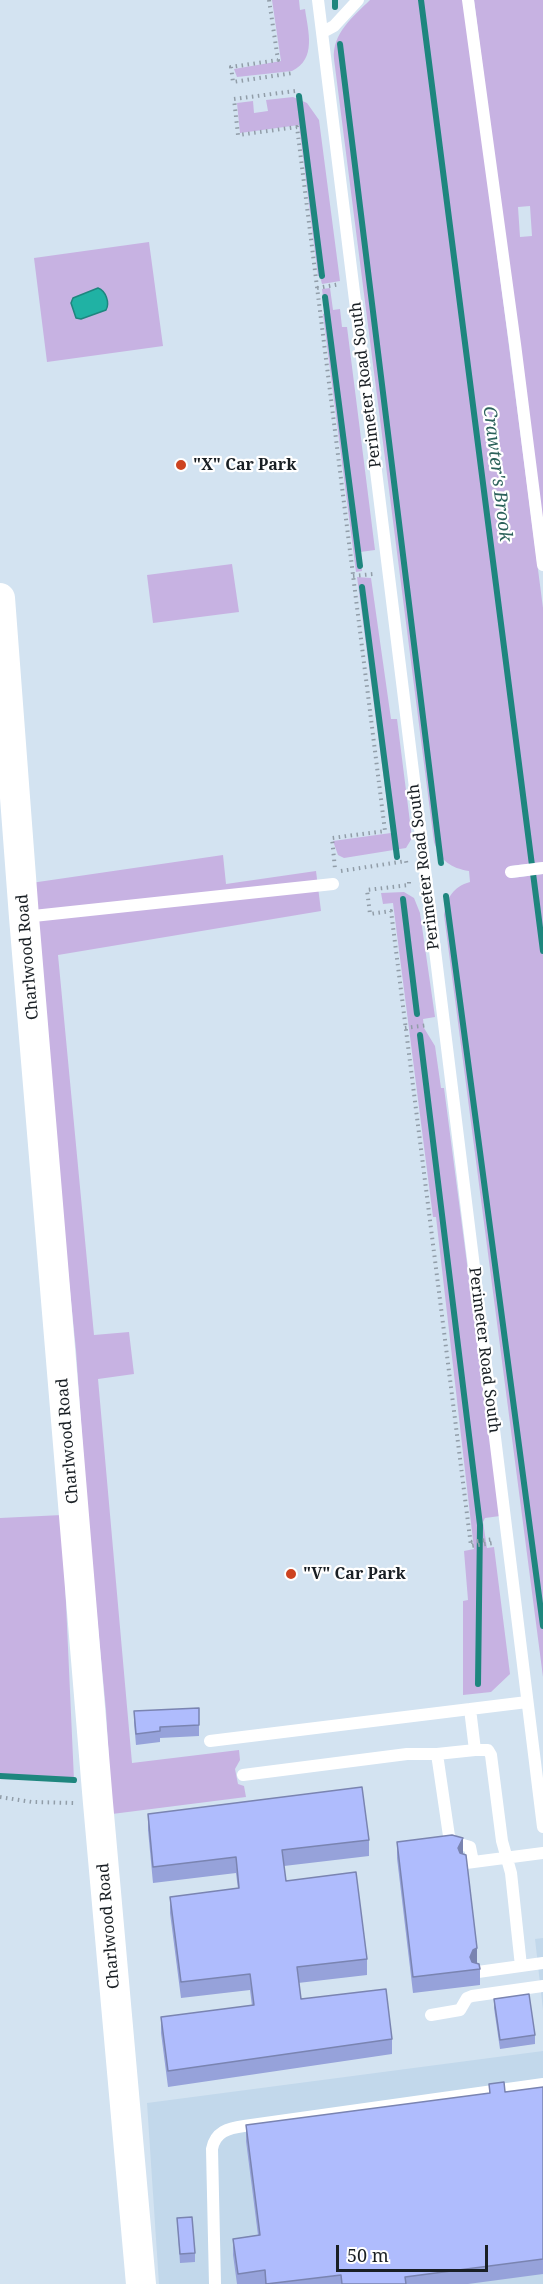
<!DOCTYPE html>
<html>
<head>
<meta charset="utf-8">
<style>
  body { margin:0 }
  #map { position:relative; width:543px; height:2284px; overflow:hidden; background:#d3e3f1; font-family:"Noto Serif",serif }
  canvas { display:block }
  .scale { position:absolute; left:336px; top:2245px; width:152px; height:27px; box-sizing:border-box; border:3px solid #191f24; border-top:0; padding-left:8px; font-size:18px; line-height:21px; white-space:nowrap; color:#191f24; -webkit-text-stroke:4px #fff; paint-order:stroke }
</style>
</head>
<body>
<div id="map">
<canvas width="543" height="2284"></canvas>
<div class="scale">50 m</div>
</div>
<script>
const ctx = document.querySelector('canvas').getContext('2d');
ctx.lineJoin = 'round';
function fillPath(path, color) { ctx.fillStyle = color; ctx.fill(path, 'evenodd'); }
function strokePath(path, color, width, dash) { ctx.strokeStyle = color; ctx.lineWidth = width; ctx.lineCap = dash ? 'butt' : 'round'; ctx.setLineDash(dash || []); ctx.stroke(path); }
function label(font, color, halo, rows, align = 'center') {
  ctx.font = font + ' "Noto Serif",serif'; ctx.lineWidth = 4.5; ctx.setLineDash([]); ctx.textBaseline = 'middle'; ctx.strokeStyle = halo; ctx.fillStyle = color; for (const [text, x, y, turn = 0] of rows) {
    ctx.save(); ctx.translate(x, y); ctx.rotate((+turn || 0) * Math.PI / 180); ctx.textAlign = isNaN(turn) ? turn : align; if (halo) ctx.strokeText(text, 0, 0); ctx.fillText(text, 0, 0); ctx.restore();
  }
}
fillPath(new Path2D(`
  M 543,1938 L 543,2010 L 535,1939 Z
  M 543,2051 L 543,2284 L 159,2284 L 147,2103 Z`), '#c2d8eb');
fillPath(new Path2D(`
  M 272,0 L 299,0 L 300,10 L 305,9 C 308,31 317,59 292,71 L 237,77 L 234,69 L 281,61 Z
  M 370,0 L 464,0 L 543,608 L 543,862 L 510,866 L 512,878 L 543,874 L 543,1677 L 444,915 C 447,897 453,887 470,882 L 469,871 C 451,868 440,861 434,842 L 334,59 C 332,33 353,17 370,0 Z
  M 474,0 L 543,0 L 543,539 ZM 530,206 L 532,236 L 520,237 L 518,207 Z
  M 293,97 L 307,103 L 319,120 L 340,281 L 322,284 L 320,276 L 318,276 L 299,125 L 240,133 L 237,103 L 253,101 L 254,113 L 268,111 L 266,100 Z
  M 149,242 L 163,346 L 47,362 L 34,258 Z
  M 330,288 L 333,310 L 340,309 L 342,327 L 347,327 L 375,550 L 360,552 L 362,571 L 356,572 L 323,314 L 325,313 L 322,289 Z
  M 232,564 L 239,612 L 153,623 L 147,575 Z
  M 357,577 L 371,578 L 391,719 L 397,719 L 412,838 L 406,848 L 344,858 L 338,855 L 333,841 L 391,833 Z
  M 223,855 L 226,884 L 316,871 L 321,911 L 58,955 L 94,1335 L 129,1332 L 134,1374 L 98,1379 L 132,1763 L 239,1750 L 240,1760 L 235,1769 L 238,1784 L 244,1786 L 246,1797 L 112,1814 L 106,1710 L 88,1524 L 76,1350 L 36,957 L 31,883 Z
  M 404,892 L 414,898 L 420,913 L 435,1017 L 423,1019 L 424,1028 L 435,1046 L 441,1088 L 444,1088 L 500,1516 L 485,1518 L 483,1522 L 487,1548 L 494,1547 L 510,1674 L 491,1692 L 463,1695 L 463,1601 L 468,1600 L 464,1551 L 474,1549 L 436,1217 L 433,1217 L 393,903 L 383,904 L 381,893 Z
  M 62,1515 L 74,1780 L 0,1777 L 0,1518 Z`), '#c7b2e2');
const water = new Path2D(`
  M 98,288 C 106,291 110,303 106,310 L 81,319 L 76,318 L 71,303 L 73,298 Z`);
fillPath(water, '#20b2a4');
strokePath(water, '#1e867e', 1.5);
strokePath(new Path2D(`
  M 335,0 L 335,7
  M 421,0 L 543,951
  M 340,44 L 441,863
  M 299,96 L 322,276
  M 325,297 L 360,566
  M 362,587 L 397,857
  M 446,896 L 543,1626
  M 403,899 L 417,1014
  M 420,1035 L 480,1525 L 478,1684
  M 0,1776 L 74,1780`), '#1e867e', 6);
strokePath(new Path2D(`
  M 269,0 L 278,60 L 231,67 L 233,82 L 293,73
  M 295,91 L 234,99 L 238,135 L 297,127 L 385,831 L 332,838 L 335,869
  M 317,288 L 340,284
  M 353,576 L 373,574
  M 341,871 L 406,861 L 407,866
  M 409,882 L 409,885 L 367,890 L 370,914 L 391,911 L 471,1546 L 494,1543
  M 405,1028 L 428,1025
  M 471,1542 L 494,1539
  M 0,1797 L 32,1802 L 74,1803`), '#919da8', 4, [1.5, 4.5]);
strokePath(new Path2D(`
  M 318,0 L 543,1827
  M 468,0 L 515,344 L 543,565
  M 323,32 L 334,26 L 358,0
  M 511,872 L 543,868
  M 24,917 L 333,884
  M 470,1709 L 475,1750 L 488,1750 L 491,1755 L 502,1841 L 511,1873 L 521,1966
  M 210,1741 L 527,1702
  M 243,1775 L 407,1754 L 437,1754
  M 473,1862 L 470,1847 L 453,1842 L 449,1836 L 437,1754 L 475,1750
  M 466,1863 L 543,1853
  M 478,1972 L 543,1963
  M 431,2015 L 460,2010 L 467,1998 L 472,1996 L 543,1986
  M 215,2284 L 212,2149 C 215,2132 228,2128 244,2126 L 543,2084`), '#fff', 12);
strokePath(new Path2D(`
  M 0,598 L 24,917 L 98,1803 L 141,2284`), '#fff', 30);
fillPath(new Path2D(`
  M 134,1711 L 199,1725 L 199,1736 L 160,1738 L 160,1742 L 136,1745 L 134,1722 Z
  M 148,1814 L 369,1840 L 369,1856 L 284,1866 L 286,1881 L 367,1959 L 367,1975 L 298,1983 L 301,1999 L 392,2039 L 392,2054 L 168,2087 L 161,2033 L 161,2017 L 252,2006 L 250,1990 L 181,1998 L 170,1913 L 170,1897 L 238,1889 L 236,1873 L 153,1883 L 148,1830 Z
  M 397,1842 L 463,1854 L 477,1964 L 480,1969 L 480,1985 L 413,1993 L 397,1858 Z
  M 494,1999 L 535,2035 L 535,2044 L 500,2049 L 494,2008 Z
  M 489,2084 L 505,2092 L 543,2087 L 543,2274 L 468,2284 L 237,2284 L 233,2255 L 233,2239 L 258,2235 L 246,2141 L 246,2125 L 489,2094 Z
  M 177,2218 L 195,2253 L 195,2262 L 180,2263 Z`), '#96a2da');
fillPath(new Path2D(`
  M 463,1838 L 463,1854 L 458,1863 L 458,1848 Z
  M 477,1948 L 477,1964 L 470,1970 L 470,1957 L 473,1950 Z`), '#7a84b1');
const building = new Path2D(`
  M 199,1708 L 199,1725 L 160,1727 L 160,1731 L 136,1734 L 134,1711 Z
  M 362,1787 L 369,1840 L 282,1850 L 286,1881 L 356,1872 L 367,1959 L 297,1967 L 301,1999 L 386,1989 L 392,2039 L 168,2071 L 161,2017 L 254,2005 L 250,1974 L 181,1982 L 170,1897 L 239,1888 L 236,1857 L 153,1867 L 148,1814 Z
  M 452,1835 L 463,1838 L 458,1848 L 460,1853 L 466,1855 L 477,1948 L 473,1950 L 470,1957 L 472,1962 L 479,1964 L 480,1969 L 413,1977 L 397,1842 Z
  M 529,1994 L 535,2035 L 500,2040 L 494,1999 Z
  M 504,2082 L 505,2092 L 543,2087 L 543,2259 L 405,2277 L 406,2284 L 342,2284 L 341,2275 L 266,2284 L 265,2270 L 238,2274 L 233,2239 L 260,2235 L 246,2125 L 490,2093 L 489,2084 Z
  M 192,2217 L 195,2253 L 180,2254 L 177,2218 Z`);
fillPath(building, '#afbcfd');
strokePath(building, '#7a84b1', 1.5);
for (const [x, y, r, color] of [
  [181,465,6,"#cd4320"],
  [291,1574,6,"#cd4320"]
]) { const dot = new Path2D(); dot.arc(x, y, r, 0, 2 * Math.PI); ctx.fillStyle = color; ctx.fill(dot); strokePath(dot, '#fff', 2); }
label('16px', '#191f24', '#fff', [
  ["Perimeter Road South",366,385,-97],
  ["Perimeter Road South",424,867,-97],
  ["Charlwood Road",28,957,-95],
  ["Perimeter Road South",484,1350,83],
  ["Charlwood Road",68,1441,-95],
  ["Charlwood Road",109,1926,-95]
]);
label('bold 16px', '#191f24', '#fff', [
  ["\"X\" Car Park",193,465],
  ["\"V\" Car Park",303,1574]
], 'left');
label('italic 18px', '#2c625b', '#fff', [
  ["Crawter's Brook",497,474,83]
]);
</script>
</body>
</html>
